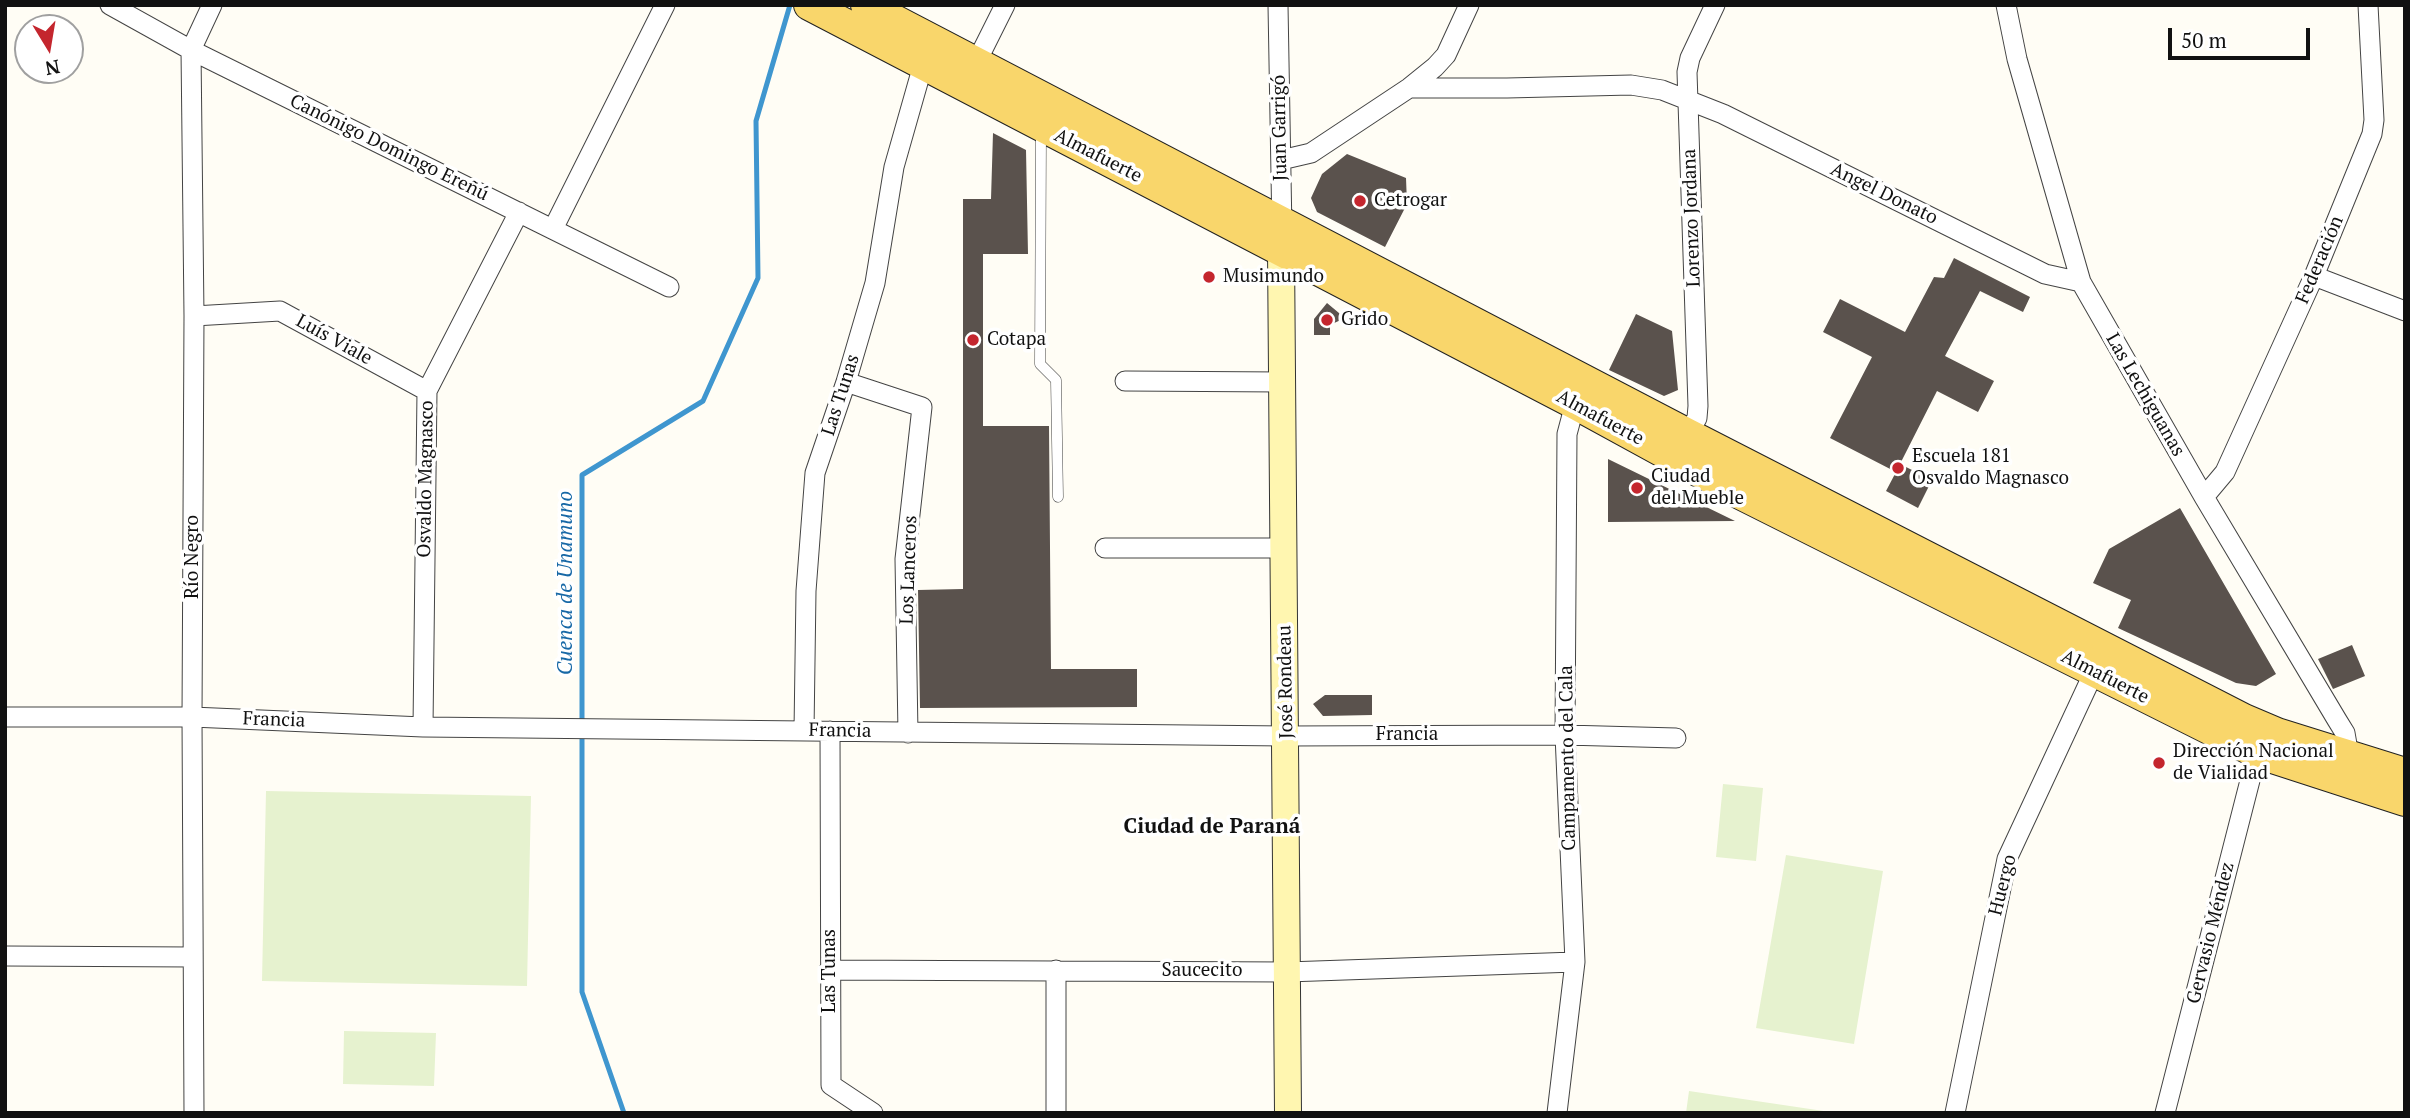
<!DOCTYPE html>
<html>
<head>
<meta charset="utf-8">
<style>
  body { margin:0 }
  #map { position:relative; width:2410px; height:1118px; overflow:hidden; background:#fffdf5; font-family:"PT Serif",serif }
  canvas { display:block }
  .frame { position:absolute; inset:0; border:7px solid #111; pointer-events:none }
  .north { position:absolute; left:14px; top:14px; width:70px; height:70px; box-sizing:border-box; background:#fff; border:2px solid #a0a0a0; border-radius:50%; rotate:169deg; font-size:19px; font-weight:700; line-height:28px; text-align:center; color:#111 }
  .north::after { content:''; display:block; margin:auto; width:24px; height:32px; background:#c4262e; clip-path:polygon(50% 0,100% 100%,50% 72%,0 100%) }
  .scale { position:absolute; left:2168px; top:28px; width:142px; height:32px; box-sizing:border-box; border:4px solid #111; border-top:0; padding-left:9px; font-size:21px; line-height:24px; white-space:nowrap; color:#111; -webkit-text-stroke:5px #fff; paint-order:stroke }
</style>
</head>
<body>
<div id="map">
<canvas width="2410" height="1118"></canvas>
<div class="frame"></div>
<div class="north">N</div>
<div class="scale">50 m</div>
</div>
<script>
const ctx = document.querySelector('canvas').getContext('2d');
ctx.lineJoin = 'round';
function fillPath(path, color) { ctx.fillStyle = color; ctx.fill(path, 'evenodd'); }
function strokePath(path, color, width, dash) { ctx.strokeStyle = color; ctx.lineWidth = width; ctx.lineCap = dash ? 'butt' : 'round'; ctx.setLineDash(dash || []); ctx.stroke(path); }
function label(font, color, halo, rows, align = 'center') {
  ctx.font = font + ' "PT Serif",serif'; ctx.lineWidth = 7; ctx.setLineDash([]); ctx.textBaseline = 'middle'; ctx.strokeStyle = halo; ctx.fillStyle = color; for (const [text, x, y, turn = 0] of rows) {
    ctx.save(); ctx.translate(x, y); ctx.rotate((+turn || 0) * Math.PI / 180); ctx.textAlign = isNaN(turn) ? turn : align; if (halo) ctx.strokeText(text, 0, 0); ctx.fillText(text, 0, 0); ctx.restore();
  }
}
fillPath(new Path2D(`
  M 1723,784 L 1763,788 L 1756,861 L 1716,857 Z
  M 266,791 L 531,796 L 527,986 L 262,981 Z
  M 1786,855 L 1883,871 L 1854,1044 L 1756,1028 Z
  M 344,1031 L 436,1033 L 434,1086 L 343,1084 Z
  M 1689,1091 L 1837,1113 L 1686,1113 Z`), '#e6f2cf');
strokePath(new Path2D(`
  M 624,1113 L 582,992 L 582,475 L 703,401 L 758,278 L 756,121 L 790,5`), '#3f96cf', 5);
fillPath(new Path2D(`
  M 993,133 L 1026,150 L 1028,254 L 983,254 L 983,426 L 1049,426 L 1051,669 L 1137,669 L 1137,707 L 920,708 L 918,590 L 963,589 L 963,199 L 991,199 Z
  M 1347,154 L 1406,178 L 1407,204 L 1385,247 L 1317,212 L 1311,198 L 1322,174 Z
  M 1954,258 L 2030,297 L 2023,312 L 1980,291 L 1945,356 L 1994,381 L 1978,412 L 1937,391 L 1900,464 L 1932,480 L 1918,508 L 1886,491 L 1896,472 L 1830,438 L 1872,357 L 1823,332 L 1840,299 L 1905,332 L 1934,277 L 1944,278 Z
  M 1327,303 L 1345,318 L 1330,325 L 1330,335 L 1314,335 L 1314,319 Z
  M 1636,314 L 1672,331 L 1678,390 L 1664,396 L 1609,370 Z
  M 1608,459 L 1735,521 L 1608,522 Z
  M 2180,508 L 2276,674 L 2256,686 L 2236,683 L 2118,628 L 2131,600 L 2093,583 L 2109,549 Z
  M 2352,645 L 2365,676 L 2333,689 L 2318,659 Z
  M 1325,695 L 1372,695 L 1372,715 L 1323,716 L 1313,704 Z`), '#5a524d');
const lane = new Path2D(`
  M 1041,130 L 1040,364 L 1056,380 L 1058,497`);
const street = new Path2D(`
  M 110,5 L 191,50 L 669,287
  M 1278,5 L 1282,232
  M 2006,5 L 2017,59 L 2081,282 L 2204,497 L 2337,720 L 2345,733 L 2349,756
  M 976,63 L 1005,5
  M 1409,88 L 1507,88 L 1631,85 L 1662,90 L 1723,114 L 2045,274 L 2081,282
  M 1281,160 L 1311,153 L 1409,88 L 1435,67 L 1446,55 L 1469,5
  M 553,229 L 665,5
  M 2314,276 L 2405,311
  M 194,316 L 280,311 L 427,391
  M 1125,381 L 1282,382
  M 846,382 L 922,407 L 905,559 L 908,733
  M 1688,434 L 1697,418 L 1698,406 L 1687,72 L 1690,58 L 1715,5
  M 2204,497 L 2225,472 L 2314,276 L 2372,134 L 2374,120 L 2368,5
  M 1105,548 L 1283,548
  M 5,717 L 192,717 L 423,727 L 1286,736 L 1565,735 L 1676,738
  M 423,727 L 427,391 L 519,212
  M 804,731 L 806,591 L 815,473 L 846,382 L 875,283 L 894,167 L 923,65
  M 830,731 L 831,1085 L 873,1113
  M 5,956 L 192,957
  M 829,970 L 1287,972 L 1575,962
  M 1056,970 L 1056,1113
  M 194,1113 L 192,717 L 194,316 L 191,50 L 212,5
  M 1557,1113 L 1575,962 L 1565,735 L 1567,434 L 1575,404
  M 1955,1113 L 2007,859 L 2094,672
  M 2165,1113 L 2257,753`);
const secondary = new Path2D(`
  M 1281,251 L 1288,1113`);
const primary = new Path2D(`
  M 809,5 L 1575,404 L 1736,492 L 2257,753 L 2405,801
  M 866,5 L 1688,434 L 2244,719 L 2277,733 L 2405,773`);
strokePath(lane, '#444', 11);
strokePath(street, '#444', 21);
strokePath(secondary, '#333', 28);
strokePath(primary, '#222', 32);
strokePath(lane, '#fff', 10);
strokePath(street, '#fff', 19);
strokePath(secondary, '#fff6b0', 26);
strokePath(primary, '#f9d66b', 30);
for (const [x, y, r, color] of [
  [1360,201,7,"#c4262e"],
  [1209,277,7,"#c4262e"],
  [1327,320,7,"#c4262e"],
  [973,340,7,"#c4262e"],
  [1898,468,7,"#c4262e"],
  [1637,488,7,"#c4262e"],
  [2159,763,7,"#c4262e"]
]) { const dot = new Path2D(); dot.arc(x, y, r, 0, 2 * Math.PI); ctx.fillStyle = color; ctx.fill(dot); strokePath(dot, '#fff', 2.5); }
label('19px', '#111', '#fff', [
  ["Juan Garrigó",1280,128,-91],
  ["Canónigo Domingo Ereñú",389,148,26],
  ["Almafuerte",1098,156,27],
  ["Angel Donato",1884,194,26],
  ["Lorenzo Jordana",1692,218,-92],
  ["Federación",2320,260,-67],
  ["Luís Viale",334,340,29],
  ["Las Tunas",841,395,-72],
  ["Las Lechiguanas",2145,395,60],
  ["Almafuerte",1600,418,28],
  ["Osvaldo Magnasco",426,479,-89],
  ["Río Negro",193,557,-90],
  ["Los Lanceros",909,570,-88],
  ["Almafuerte",2105,677,27],
  ["José Rondeau",1286,682,-91],
  ["Francia",274,720,2],
  ["Francia",840,731,1],
  ["Francia",1407,735],
  ["Campamento del Cala",1568,758,-91],
  ["Huergo",2003,885,-76],
  ["Gervasio Méndez",2211,933,-76],
  ["Las Tunas",830,971,-90],
  ["Saucecito",1202,971]
]);
label('19px', '#111', '#fff', [
  ["Cetrogar",1374,201],
  ["Musimundo",1223,277],
  ["Grido",1341,320],
  ["Cotapa",987,340],
  ["Escuela 181",1912,457],
  ["Osvaldo Magnasco",1912,479],
  ["Ciudad",1651,477],
  ["del Mueble",1651,499],
  ["Dirección Nacional",2173,752],
  ["de Vialidad",2173,774]
], 'left');
label('italic 21px', '#1768a6', '#fff', [
  ["Cuenca de Unamuno",566,583,-90]
]);
label('bold 21px', '#111', '#fff', [
  ["Ciudad de Paraná",1212,827]
]);
</script>
</body>
</html>
